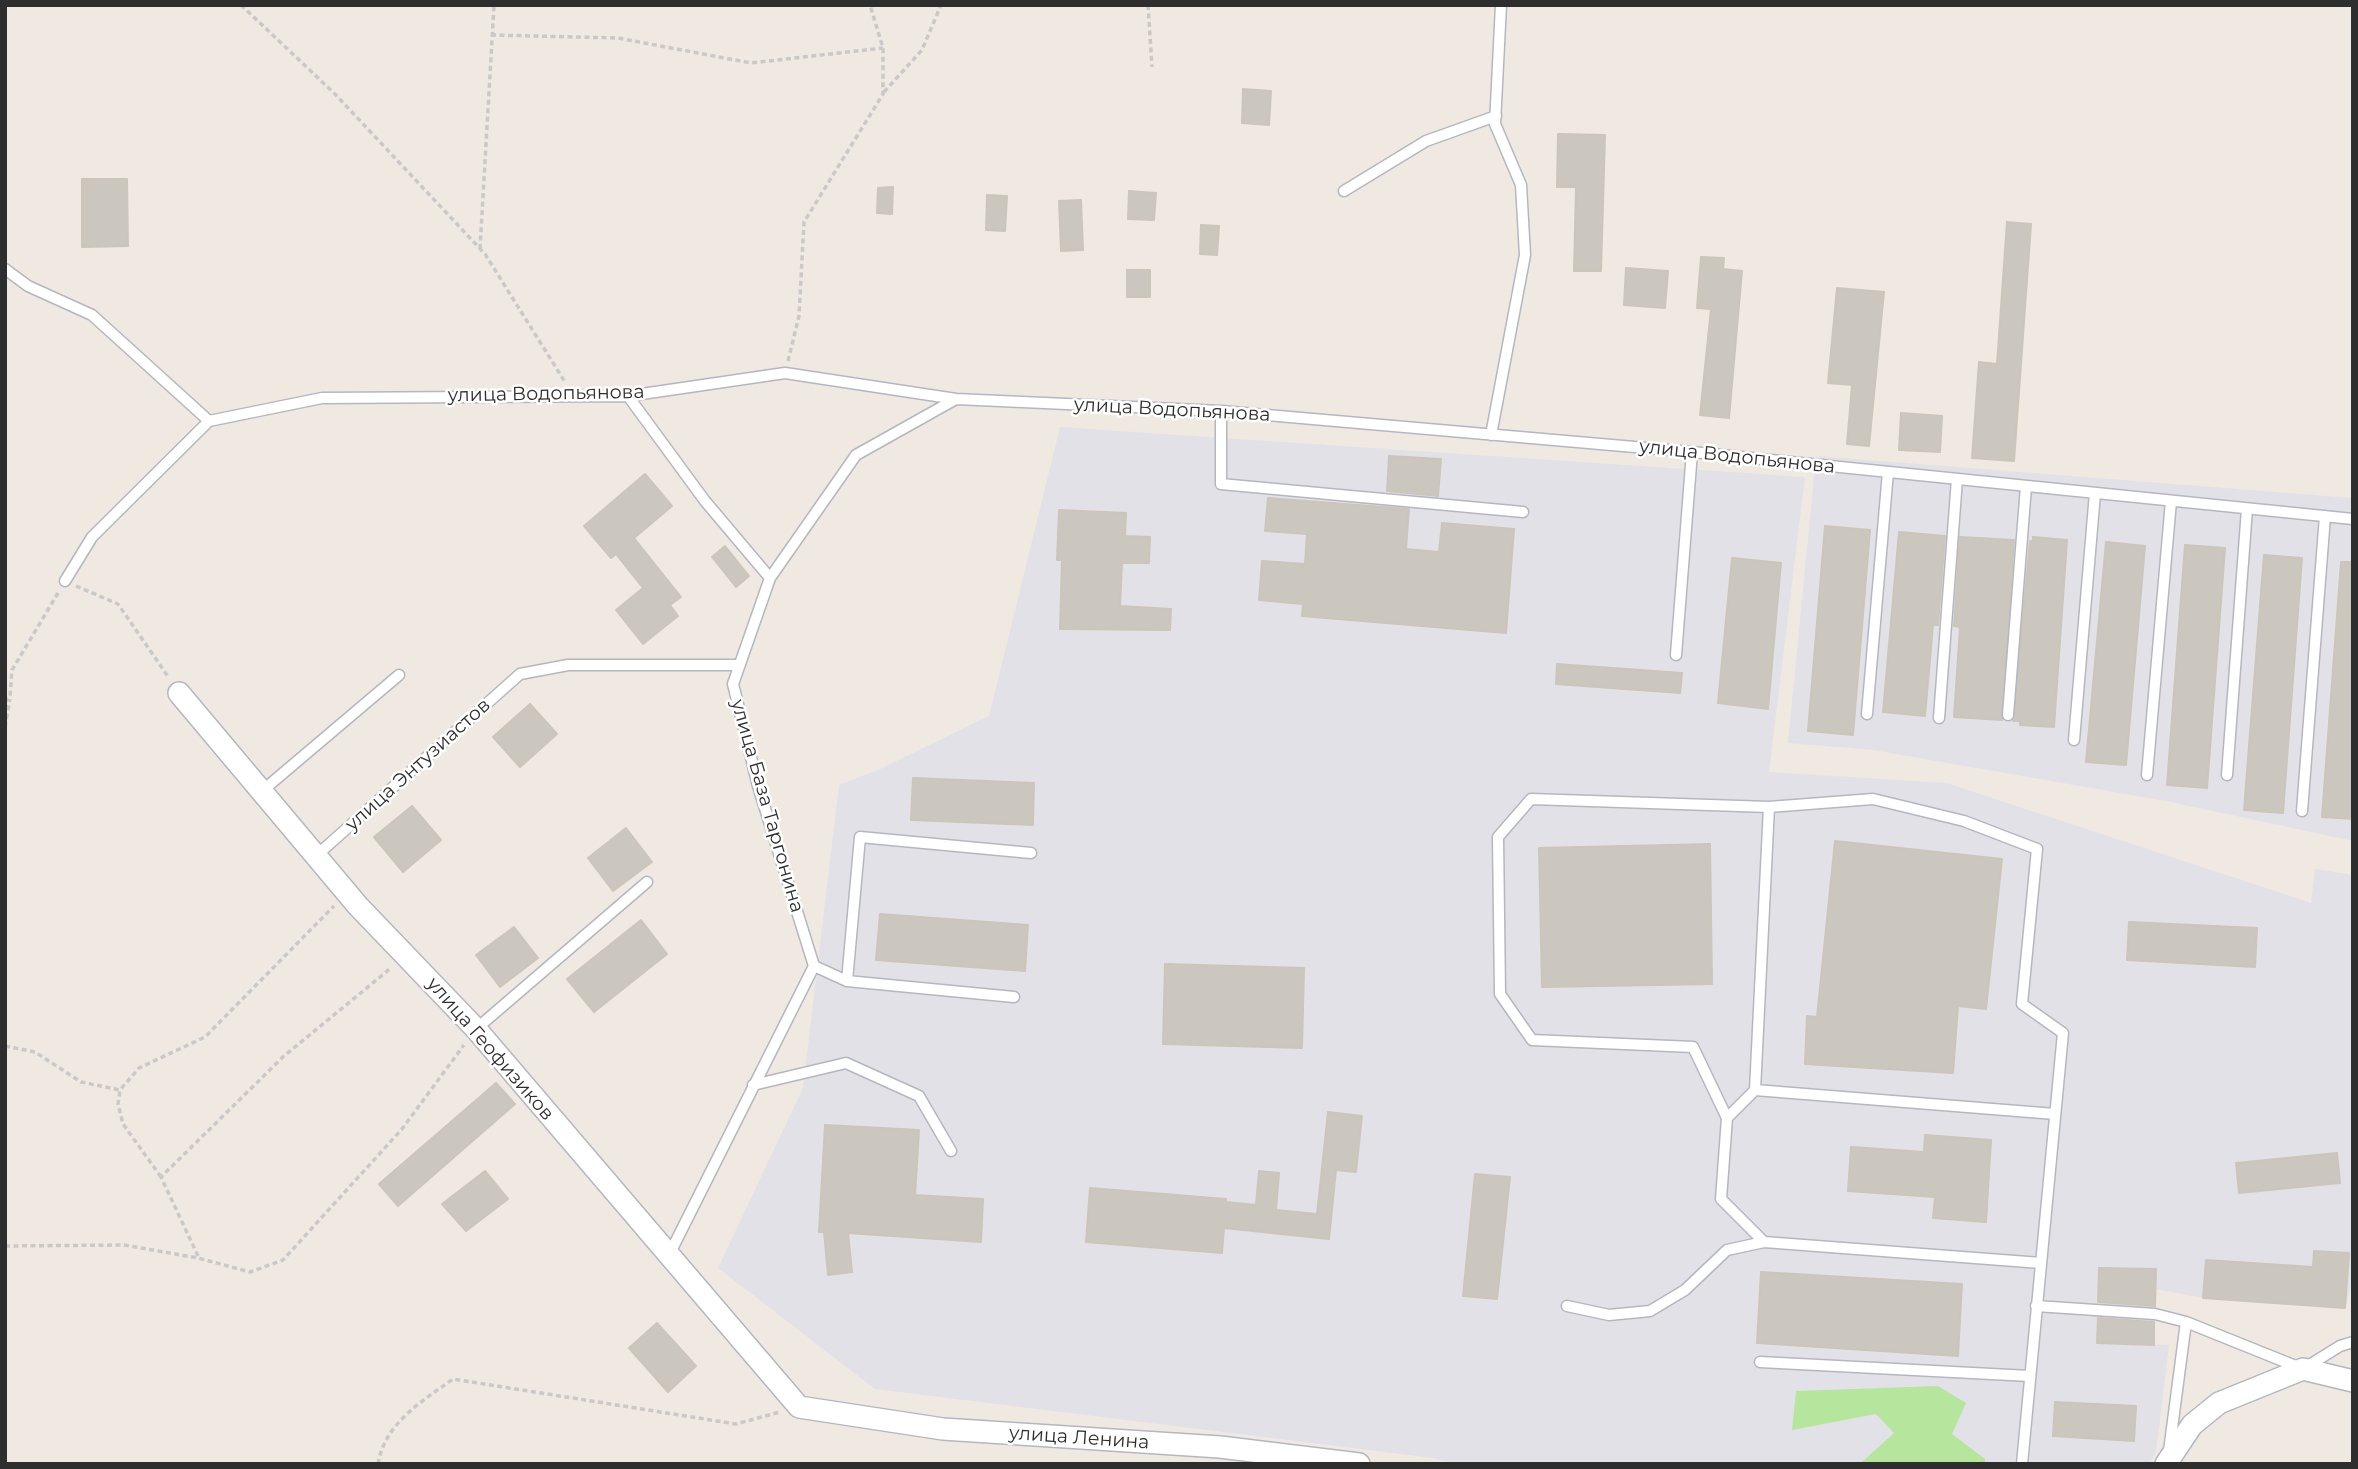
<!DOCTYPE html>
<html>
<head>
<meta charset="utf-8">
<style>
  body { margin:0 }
  #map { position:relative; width:2358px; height:1469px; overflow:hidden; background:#efe9e1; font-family:Montserrat,sans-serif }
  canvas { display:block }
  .frame { position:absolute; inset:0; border:7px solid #2e2e2e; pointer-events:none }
</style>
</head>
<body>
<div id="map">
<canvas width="2358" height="1469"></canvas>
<div class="frame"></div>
</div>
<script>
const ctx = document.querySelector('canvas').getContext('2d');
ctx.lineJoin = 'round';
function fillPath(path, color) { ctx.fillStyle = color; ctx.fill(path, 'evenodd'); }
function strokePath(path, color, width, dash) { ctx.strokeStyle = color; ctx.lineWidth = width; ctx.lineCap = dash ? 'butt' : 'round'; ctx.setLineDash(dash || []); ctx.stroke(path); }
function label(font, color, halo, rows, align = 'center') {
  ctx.font = font + ' Montserrat,sans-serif'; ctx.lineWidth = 5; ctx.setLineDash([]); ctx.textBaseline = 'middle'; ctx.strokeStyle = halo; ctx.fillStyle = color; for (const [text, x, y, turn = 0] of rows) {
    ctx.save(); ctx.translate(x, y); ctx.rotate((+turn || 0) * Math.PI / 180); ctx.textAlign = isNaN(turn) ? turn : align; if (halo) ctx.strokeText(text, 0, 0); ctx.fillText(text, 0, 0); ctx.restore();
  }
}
fillPath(new Path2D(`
  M 1060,427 L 1805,477 L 1769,772 L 1947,783 L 2311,903 L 2315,869 L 2353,875 L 2353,1279 L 2345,1308 L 2203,1298 L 2155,1289 L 2154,1344 L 2169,1345 L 2156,1453 L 2149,1464 L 1455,1464 L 1433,1458 L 875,1389 L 718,1268 L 803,1088 L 839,785 L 880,769 L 989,716 Z
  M 1816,456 L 2353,498 L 2353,841 L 2166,801 L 1873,750 L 1788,743 Z`), '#e3e1e8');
fillPath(new Path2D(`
  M 1938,1386 L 1966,1403 L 1952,1434 L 1985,1459 L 1985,1464 L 1865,1464 L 1862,1462 L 1894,1433 L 1876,1414 L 1792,1430 L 1796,1391 Z`), '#b6e59e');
const building = new Path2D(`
  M 1243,89 L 1271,91 L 1269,125 L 1242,123 Z
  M 1558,134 L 1605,135 L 1601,271 L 1574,271 L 1576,187 L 1557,187 Z
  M 82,179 L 127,179 L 128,246 L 82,247 Z
  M 893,187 L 892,214 L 877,213 L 878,188 Z
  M 1129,191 L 1156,193 L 1154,220 L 1128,219 Z
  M 987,195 L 1007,196 L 1005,231 L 986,230 Z
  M 1081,200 L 1083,250 L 1061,251 L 1059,201 Z
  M 2007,222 L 2031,224 L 2014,461 L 1972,458 L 1979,362 L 1997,364 Z
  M 1201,225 L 1219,226 L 1217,255 L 1200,254 Z
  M 1701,257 L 1724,258 L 1723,269 L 1742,271 L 1729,418 L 1700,415 L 1711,309 L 1697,308 Z
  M 1626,268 L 1668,271 L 1665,308 L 1624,305 Z
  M 1127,270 L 1150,270 L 1150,297 L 1127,297 Z
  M 1837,288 L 1884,292 L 1869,446 L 1847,444 L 1852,385 L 1828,383 Z
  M 1901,413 L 1942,416 L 1940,452 L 1899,450 Z
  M 1389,456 L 1441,459 L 1438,496 L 1387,491 Z
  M 645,474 L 672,506 L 634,538 L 681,597 L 670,605 L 678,616 L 643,644 L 616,610 L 643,588 L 616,554 L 611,558 L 584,526 Z
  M 1268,498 L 1409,509 L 1406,549 L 1439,552 L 1442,523 L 1514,529 L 1506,633 L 1302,616 L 1303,604 L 1259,600 L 1262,561 L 1305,564 L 1307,534 L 1265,531 Z
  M 1059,510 L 1126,513 L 1125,536 L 1150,537 L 1149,563 L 1122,563 L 1120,606 L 1171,609 L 1170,630 L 1060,629 L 1062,560 L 1057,560 Z
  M 1825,526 L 1870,530 L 1853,735 L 1808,731 Z
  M 1899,532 L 1945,536 L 1938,625 L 1933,625 L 1925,716 L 1883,712 Z
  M 1960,537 L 2014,540 L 2002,720 L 1954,717 L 1960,627 L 1954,626 Z
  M 2033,537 L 2067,540 L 2054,727 L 2020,725 L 2020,721 L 2013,721 L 2030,541 L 2033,541 Z
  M 2106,542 L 2145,546 L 2126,765 L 2086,762 Z
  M 2185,545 L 2225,548 L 2207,788 L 2167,785 Z
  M 725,546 L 749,576 L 736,587 L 712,557 Z
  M 2264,555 L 2302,558 L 2283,813 L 2244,810 Z
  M 1732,558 L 1781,563 L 1768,709 L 1718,703 Z
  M 2341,562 L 2353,562 L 2353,819 L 2322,817 Z
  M 1557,664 L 1682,673 L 1680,693 L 1556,684 Z
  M 530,704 L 557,734 L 520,767 L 493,737 Z
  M 913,778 L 1034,783 L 1033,825 L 911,820 Z
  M 412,806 L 441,840 L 403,872 L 374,837 Z
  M 626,828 L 652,862 L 613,891 L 588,858 Z
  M 1835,841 L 2002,859 L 1986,1009 L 1958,1006 L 1953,1073 L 1805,1064 L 1807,1016 L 1817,1017 Z
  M 1710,844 L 1712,984 L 1542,987 L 1539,848 Z
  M 880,914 L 1028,925 L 1025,971 L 876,960 Z
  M 641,920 L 667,954 L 594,1012 L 567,979 Z
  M 2129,922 L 2257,928 L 2255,967 L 2127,960 Z
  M 514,927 L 538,958 L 500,987 L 476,955 Z
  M 1165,964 L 1304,968 L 1302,1048 L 1163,1044 Z
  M 496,1083 L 515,1104 L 398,1206 L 379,1184 Z
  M 1328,1112 L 1362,1116 L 1356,1172 L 1336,1170 L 1329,1239 L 1224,1228 L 1222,1253 L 1086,1242 L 1090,1188 L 1226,1199 L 1226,1202 L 1256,1205 L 1259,1171 L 1279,1173 L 1276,1210 L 1317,1214 Z
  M 825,1125 L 919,1130 L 915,1195 L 983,1199 L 981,1242 L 848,1233 L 852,1272 L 828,1275 L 824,1232 L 819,1232 Z
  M 1925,1135 L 1991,1140 L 1986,1222 L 1933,1218 L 1935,1197 L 1848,1191 L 1851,1147 L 1924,1152 Z
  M 2337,1153 L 2340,1183 L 2239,1193 L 2236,1163 Z
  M 485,1171 L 508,1199 L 466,1231 L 442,1204 Z
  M 1475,1174 L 1510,1177 L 1497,1299 L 1463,1296 Z
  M 2314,1251 L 2349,1253 L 2345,1308 L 2203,1298 L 2206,1260 L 2313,1267 Z
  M 2099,1268 L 2156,1269 L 2155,1306 L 2098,1302 Z
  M 1761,1272 L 1962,1284 L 1958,1356 L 1757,1343 Z
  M 2098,1318 L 2154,1322 L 2154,1345 L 2097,1343 Z
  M 657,1323 L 696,1366 L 668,1392 L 629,1348 Z
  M 2055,1402 L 2136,1406 L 2134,1441 L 2053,1436 Z`);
fillPath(building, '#cbc7bf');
strokePath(building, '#cbc5ba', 2);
const lane = new Path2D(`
  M 1344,191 L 1426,141 L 1496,116
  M 5,269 L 28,286 L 92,315 L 209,421
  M 628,396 L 705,501 L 770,578
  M 1221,411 L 1221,484 L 1523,512
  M 1491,435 L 1525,255 L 1521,185 L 1495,124 L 1501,5
  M 65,581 L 92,537 L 209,421 L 322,398 L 628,396 L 785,373 L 956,399 L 1221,411 L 1692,452 L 2353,519
  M 1676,655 L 1692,452
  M 1867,714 L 1888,472
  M 2008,715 L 2026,486
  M 1939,718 L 1957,479
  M 2074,740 L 2095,493
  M 2147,775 L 2171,501
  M 2227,775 L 2247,509
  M 262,791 L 399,675
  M 2302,811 L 2325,516
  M 317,855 L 520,674 L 568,665 L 739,665
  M 814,966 L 758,786 L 733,684 L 770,578 L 856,455 L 956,399
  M 814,966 L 847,981 L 860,837 L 1031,853
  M 847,981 L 1014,997
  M 476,1029 L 647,882
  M 753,1085 L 846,1063 L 919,1096 L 951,1151
  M 1755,1090 L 2055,1114
  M 1727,1118 L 1693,1047 L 1532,1040 L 1500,994 L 1498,837 L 1531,799 L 1769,807 L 1873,799 L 1964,821 L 2037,849 L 2022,1004 L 2063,1033 L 2022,1464
  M 1764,1242 L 1721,1199 L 1727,1118 L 1755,1090 L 1769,807
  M 668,1257 L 814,966
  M 1567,1306 L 1609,1315 L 1650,1311 L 1685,1290 L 1727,1250 L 1764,1242 L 2041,1263
  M 2036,1306 L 2155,1314 L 2186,1322 L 2303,1369 L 2340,1346 L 2353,1342
  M 1760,1362 L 2030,1376
  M 2169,1451 L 2186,1322`);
const street = new Path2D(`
  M 179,693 L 358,906 L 476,1029 L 799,1407 L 943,1429 L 1220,1447 L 1359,1464
  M 2166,1464 L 2192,1425 L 2219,1403 L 2303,1369 L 2353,1381`);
strokePath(lane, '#b4b7c1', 13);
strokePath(street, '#b4b7c1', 24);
strokePath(new Path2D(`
  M 241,5 L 335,94 L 485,254 L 565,382
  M 1148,5 L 1152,67
  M 491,35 L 618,38 L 751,63 L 883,48
  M 884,92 L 922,50 L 941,5
  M 480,249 L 494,5
  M 788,361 L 799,316 L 804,222 L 883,94 L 883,48 L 870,5
  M 76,586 L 118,604 L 169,678
  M 5,702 L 10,697 L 12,670 L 58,593
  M 5,727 L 10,699
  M 5,1046 L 35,1052 L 81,1082 L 120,1090
  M 161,1177 L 123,1124 L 118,1104 L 120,1090 L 139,1068 L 205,1037 L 334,906
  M 5,1246 L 124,1245 L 198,1258 L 250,1272 L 283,1260 L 402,1129 L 464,1045
  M 198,1256 L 161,1177 L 284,1056 L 391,968
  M 378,1464 C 385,1423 421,1402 453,1379 L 736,1424 L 780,1412`), '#c9c9c9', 3.5, [5, 3.5]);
strokePath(lane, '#fff', 10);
strokePath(street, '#fff', 21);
label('19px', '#2e2e2e', '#fff', [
  ["улица Водопьянова",546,394,-1],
  ["улица Водопьянова",1172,410,3],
  ["улица Водопьянова",1737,457,6],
  ["улица Энтузиастов",418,765,-42],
  ["улица База Таргонина",767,806,74],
  ["улица Геофизиков",490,1049,49],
  ["улица Ленина",1079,1438,4]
]);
</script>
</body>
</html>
